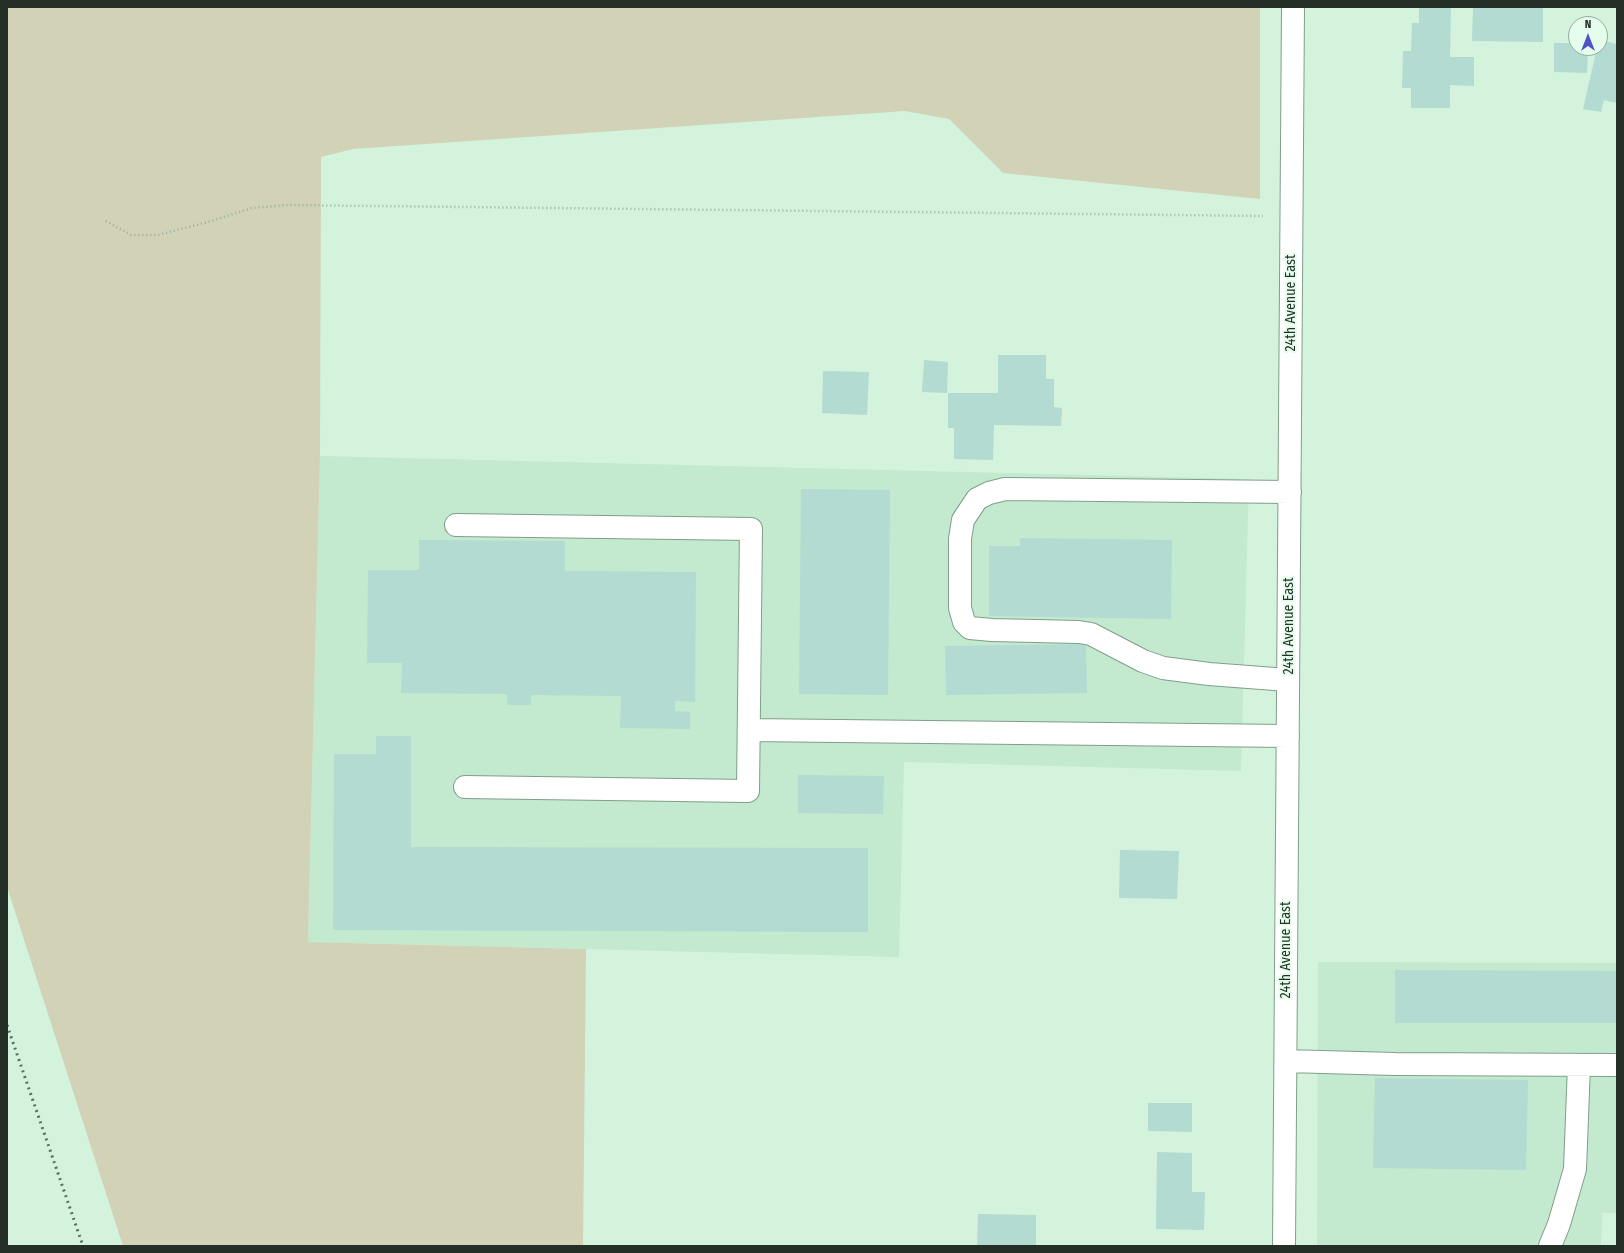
<!DOCTYPE html>
<html>
<head>
<meta charset="utf-8">
<style>
  body { margin:0 }
  #map { position:relative; width:1624px; height:1253px; overflow:hidden; background:#d3f3dd; font-family:"Fira Sans Condensed",sans-serif }
  canvas { display:block }
  .frame { position:absolute; inset:0; border:8px solid #232f27; pointer-events:none }
  .north { position:absolute; left:1568px; top:16px; width:40px; height:40px; box-sizing:border-box; background:#e5feec; border:1px solid #97ab9d; border-radius:50%; rotate:0deg; font-size:11px; font-weight:700; line-height:16px; text-align:center; color:#232f27 }
  .north::after { content:''; display:block; margin:auto; width:14px; height:18px; background:#5151c8; clip-path:polygon(50% 0,100% 100%,50% 72%,0 100%) }
</style>
</head>
<body>
<div id="map">
<canvas width="1624" height="1253"></canvas>
<div class="frame"></div>
<div class="north">N</div>
</div>
<script>
const ctx = document.querySelector('canvas').getContext('2d');
ctx.lineJoin = 'round';
function fillPath(path, color) { ctx.fillStyle = color; ctx.fill(path, 'evenodd'); }
function strokePath(path, color, width, dash) { ctx.strokeStyle = color; ctx.lineWidth = width; ctx.lineCap = dash ? 'butt' : 'round'; ctx.setLineDash(dash || []); ctx.stroke(path); }
function label(font, color, halo, rows, align = 'center') {
  ctx.font = font + ' "Fira Sans Condensed",sans-serif'; ctx.lineWidth = 4; ctx.setLineDash([]); ctx.textBaseline = 'middle'; ctx.strokeStyle = halo; ctx.fillStyle = color; for (const [text, x, y, turn = 0] of rows) {
    ctx.save(); ctx.translate(x, y); ctx.rotate((+turn || 0) * Math.PI / 180); ctx.textAlign = isNaN(turn) ? turn : align; if (halo) ctx.strokeText(text, 0, 0); ctx.fillText(text, 0, 0); ctx.restore();
  }
}
fillPath(new Path2D(`
  M 320,456 L 1249,479 L 1241,771 L 904,762 L 899,957 L 308,942 Z
  M 1318,962 L 1617,963 L 1617,1213 L 1602,1213 L 1601,1246 L 1317,1246 Z`), '#c3e9cf');
fillPath(new Path2D(`
  M 7,7 L 1260,7 L 1260,199 L 1003,173 L 949,119 L 905,111 L 353,149 L 321,157 L 320,456 L 308,942 L 586,949 L 583,1246 L 123,1246 L 7,887 Z`), '#d2d2b6');
fillPath(new Path2D(`
  M 1419,7 L 1451,7 L 1450,57 L 1474,57 L 1474,86 L 1450,85 L 1450,108 L 1411,108 L 1411,88 L 1402,88 L 1403,51 L 1411,51 L 1412,23 L 1419,23 Z
  M 1473,7 L 1543,7 L 1543,42 L 1472,41 Z
  M 1600,40 L 1617,44 L 1617,103 L 1604,100 L 1601,112 L 1583,109 L 1597,48 L 1600,48 Z
  M 1554,43 L 1576,43 L 1576,48 L 1588,48 L 1587,73 L 1554,72 Z
  M 998,355 L 1046,355 L 1046,379 L 1054,379 L 1054,407 L 1062,408 L 1061,426 L 994,425 L 993,460 L 954,459 L 954,428 L 948,428 L 948,393 L 998,393 Z
  M 924,360 L 948,362 L 947,393 L 922,392 Z
  M 823,371 L 869,372 L 867,415 L 822,413 Z
  M 801,489 L 890,490 L 888,695 L 799,694 Z
  M 1020,538 L 1172,540 L 1171,619 L 989,616 L 989,546 L 1020,546 Z
  M 419,540 L 565,541 L 565,571 L 696,572 L 695,702 L 675,701 L 675,711 L 690,712 L 690,729 L 620,728 L 621,696 L 531,695 L 531,705 L 507,705 L 507,694 L 401,693 L 402,663 L 367,663 L 368,570 L 419,570 Z
  M 1086,644 L 1087,693 L 946,695 L 945,646 Z
  M 376,736 L 411,736 L 411,847 L 868,848 L 868,932 L 333,930 L 334,754 L 376,754 Z
  M 798,775 L 884,776 L 883,814 L 798,813 Z
  M 1120,850 L 1179,851 L 1177,899 L 1119,898 Z
  M 1395,970 L 1617,971 L 1617,1023 L 1395,1023 Z
  M 1375,1078 L 1528,1080 L 1526,1170 L 1373,1168 Z
  M 1148,1103 L 1192,1103 L 1192,1132 L 1148,1131 Z
  M 1157,1152 L 1192,1153 L 1192,1192 L 1205,1192 L 1204,1230 L 1156,1229 Z
  M 978,1214 L 1036,1215 L 1036,1246 L 977,1246 Z`), '#b3dbd1');
const minor = new Path2D(`
  M 456,525 L 751,529 L 748,791 L 465,787
  M 1288,680 L 1209,674 L 1163,668 L 1143,661 L 1091,634 L 1079,632 L 992,630 L 970,628 L 964,622 L 960,608 L 960,539 L 963,520 L 977,499 L 989,493 L 1005,489 L 1290,492
  M 749,730 L 1288,736
  M 1286,1061 L 1395,1064 L 1617,1065
  M 1284,1246 L 1293,7
  M 1550,1246 L 1559,1224 L 1575,1169 L 1579,1065`);
strokePath(minor, '#819e8a', 24);
strokePath(new Path2D(`
  M 106,221 L 131,235 L 158,235 L 208,222 L 252,208 L 287,205 L 1263,216`), '#97b09f', 2.5, [1, 3]);
strokePath(minor, '#fff', 22);
strokePath(new Path2D(`
  M 7,1025 L 83,1246`), '#5c6f62', 3, [2, 4]);
label('14px', '#232f27', '#e5feec', [
  ["24th Avenue East",1291,303,-90],
  ["24th Avenue East",1289,626,-90],
  ["24th Avenue East",1286,950,-90]
]);
</script>
</body>
</html>
